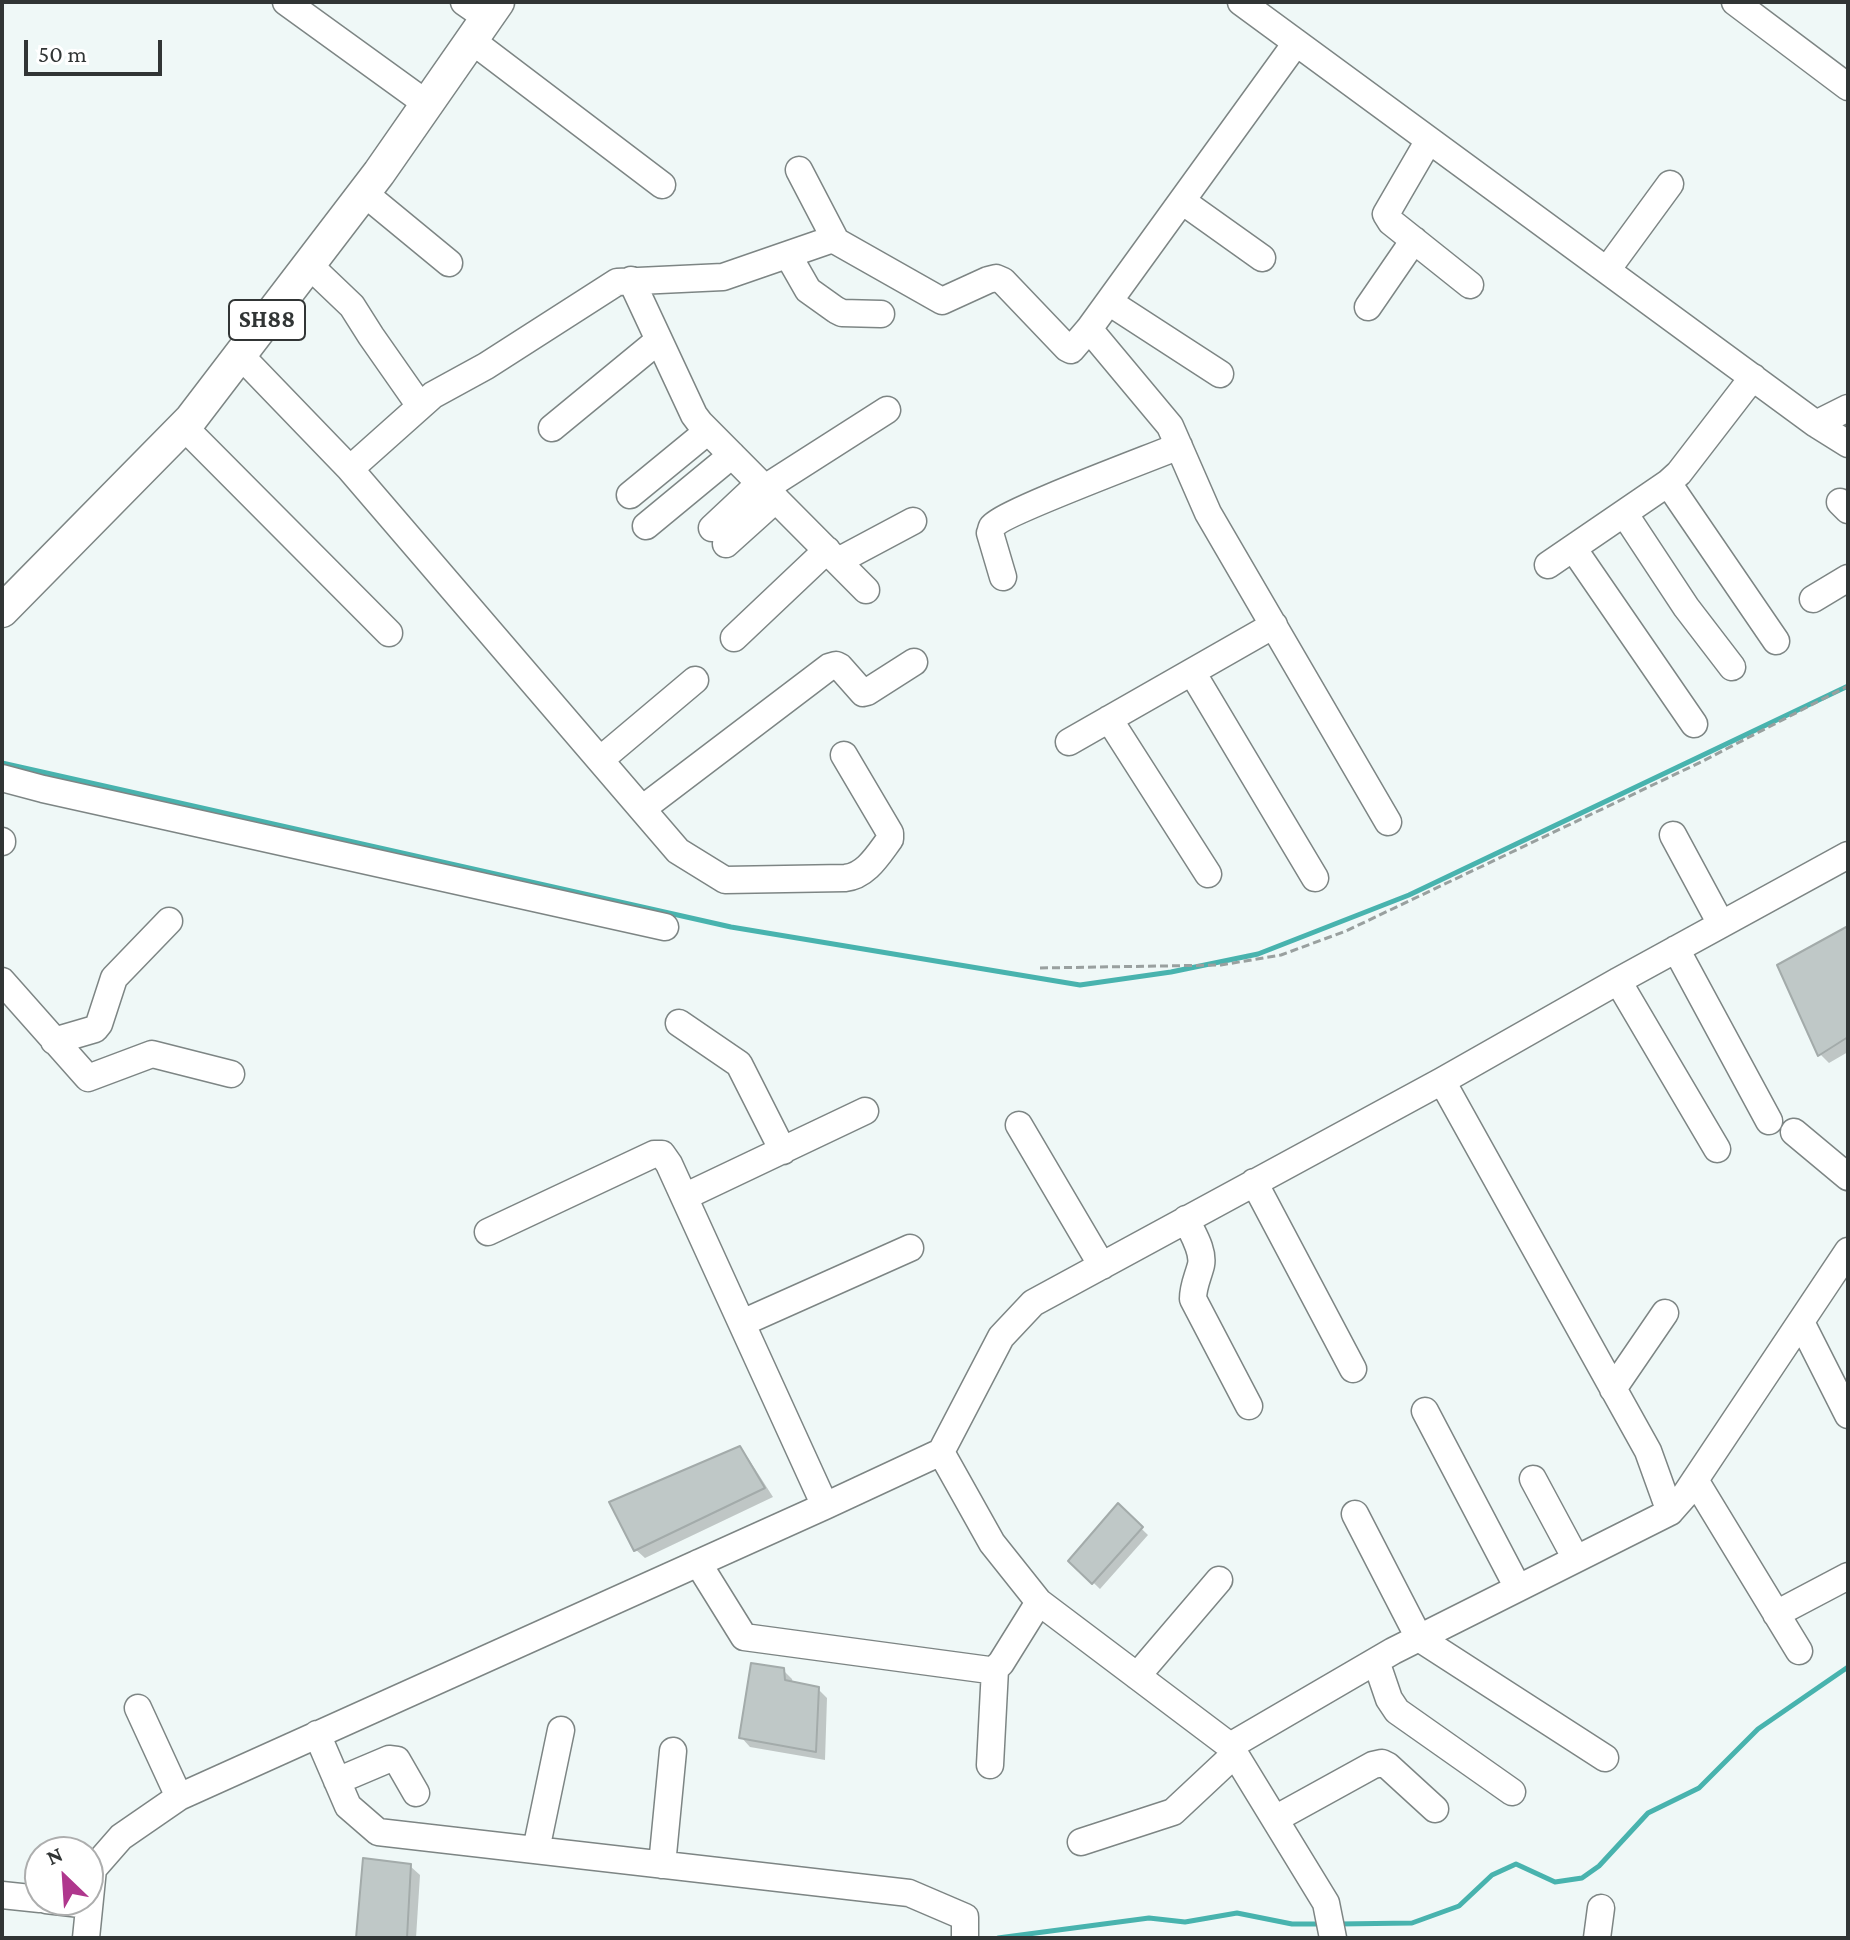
<!DOCTYPE html>
<html>
<head>
<meta charset="utf-8">
<style>
  body { margin:0 }
  #map { position:relative; width:1850px; height:1940px; overflow:hidden; background:#eff8f7; font-family:"Crimson Pro",serif }
  canvas { display:block }
  .frame { position:absolute; inset:0; border:4px solid #313535; pointer-events:none }
  .north { position:absolute; left:24px; top:1836px; width:80px; height:80px; box-sizing:border-box; background:#fff; border:2px solid #adaeae; border-radius:50%; rotate:335deg; font-size:22px; font-weight:700; line-height:32px; text-align:center; color:#313535 }
  .north::after { content:''; display:block; margin:auto; width:28px; height:36px; background:#af378d; clip-path:polygon(50% 0,100% 100%,50% 72%,0 100%) }
  .scale { position:absolute; left:24px; top:40px; width:138px; height:36px; box-sizing:border-box; border:4px solid #313535; border-top:0; padding-left:10px; font-size:24px; line-height:28px; white-space:nowrap; color:#313535; -webkit-text-stroke:6px #fff; paint-order:stroke }
</style>
</head>
<body>
<div id="map">
<canvas width="1850" height="1940"></canvas>
<div class="frame"></div>
<div class="north">N</div>
<div class="scale">50 m</div>
</div>
<script>
const ctx = document.querySelector('canvas').getContext('2d');
ctx.lineJoin = 'round';
function fillPath(path, color) { ctx.fillStyle = color; ctx.fill(path, 'evenodd'); }
function strokePath(path, color, width, dash) { ctx.strokeStyle = color; ctx.lineWidth = width; ctx.lineCap = dash ? 'butt' : 'round'; ctx.setLineDash(dash || []); ctx.stroke(path); }
function label(font, color, halo, rows, align = 'center') {
  ctx.font = font + ' "Crimson Pro",serif'; ctx.lineWidth = 6; ctx.setLineDash([]); ctx.textBaseline = 'middle'; ctx.strokeStyle = halo; ctx.fillStyle = color; for (const [text, x, y, turn = 0] of rows) {
    ctx.save(); ctx.translate(x, y); ctx.rotate((+turn || 0) * Math.PI / 180); ctx.textAlign = isNaN(turn) ? turn : align; if (halo) ctx.strokeText(text, 0, 0); ctx.fillText(text, 0, 0); ctx.restore();
  }
}
fillPath(new Path2D(`
  M 1848,928 L 1848,1052 L 1829,1063 L 1820,1054 Z
  M 739,1449 L 748,1458 L 773,1497 L 645,1558 L 635,1549 Z
  M 1118,1506 L 1148,1535 L 1100,1589 L 1071,1561 Z
  M 783,1670 L 792,1679 L 793,1684 L 818,1689 L 827,1698 L 825,1760 L 750,1747 L 741,1737 Z
  M 410,1866 L 420,1875 L 416,1938 L 358,1938 Z`), '#0003');
strokePath(new Path2D(`
  M 2,763 L 731,927 L 1080,985 L 1171,972 L 1258,954 L 1409,895 L 1848,686
  M 1339,1924 L 1412,1923 L 1459,1906 L 1492,1875 L 1516,1864 L 1555,1882 L 1582,1878 L 1599,1866 L 1648,1813 L 1699,1788 L 1758,1729 L 1848,1667
  M 998,1938 L 1149,1918 L 1185,1922 L 1237,1913 L 1292,1924 L 1321,1924`), '#48b3ae', 5);
const building = new Path2D(`
  M 1848,926 L 1848,1037 L 1818,1056 L 1777,965 Z
  M 740,1446 L 765,1488 L 634,1551 L 609,1502 Z
  M 1118,1503 L 1143,1527 L 1092,1584 L 1068,1561 Z
  M 751,1663 L 784,1668 L 785,1680 L 819,1687 L 816,1752 L 739,1738 Z
  M 363,1858 L 411,1864 L 407,1938 L 356,1938 Z`);
fillPath(building, '#bfc8c7');
strokePath(building, '#a3abaa', 2);
const minor = new Path2D(`
  M 286,2 L 427,104
  M 464,2 L 487,18
  M 1241,2 L 1816,424 L 1848,444
  M 1735,2 L 1848,87
  M 471,40 L 662,185
  M 1429,140 L 1386,214 L 1391,222 L 1470,285
  M 799,170 L 836,241
  M 364,193 L 449,263
  M 1182,201 L 1262,258
  M 788,255 L 808,290 L 836,310 L 842,313 L 881,314
  M 309,265 L 352,306 L 371,336 L 420,406
  M 1607,270 L 1670,184
  M 631,280 L 694,415 L 700,423 L 866,590
  M 1109,302 L 1220,374
  M 1368,307 L 1414,240
  M 1089,329 L 1170,426 L 1208,513 L 1388,822
  M 240,355 L 350,469 L 678,851 L 725,880 L 845,878 C 866,876 878,855 890,839 L 890,833 L 844,755
  M 1816,424 L 1848,408
  M 184,427 L 389,633
  M 552,428 L 659,340
  M 350,469 L 433,395 L 486,366 L 617,282 L 723,277 L 830,240 L 836,241 L 942,301 L 988,280 L 996,278 L 1003,281 L 1067,348 L 1071,350 L 1089,329 L 1296,43
  M 1668,483 L 1776,641
  M 765,488 L 887,410
  M 630,495 L 708,431
  M 1840,502 L 1848,510
  M 1624,513 L 1686,607 L 1732,667
  M 646,526 L 732,455
  M 712,528 L 760,483
  M 726,544 L 776,499
  M 1573,548 L 1694,724
  M 838,561 L 913,521
  M 1548,565 L 1668,483 L 1679,473 L 1753,377
  M 1003,577 L 990,533 C 991,531 991,529 992,527 C 1001,513 1153,457 1179,446
  M 1813,599 L 1848,578
  M 734,638 L 827,550
  M 1192,672 L 1315,878
  M 1109,719 L 1208,874
  M 1069,742 L 1274,625
  M 600,760 L 695,680
  M 2,778 L 43,789 L 665,927
  M 642,809 L 829,667 L 836,665 L 840,667 L 863,693 L 867,692 L 914,662
  M 1673,835 L 1721,924
  M 2,842 L 2,841
  M 1676,949 L 1769,1121
  M 2,981 L 88,1078 L 152,1054 L 231,1074
  M 1618,981 L 1717,1149
  M 679,1023 L 739,1064 L 783,1151
  M 54,1041 L 95,1029 L 99,1024 L 114,978 L 169,921
  M 1442,1081 L 1648,1451 L 1670,1512
  M 1019,1125 L 1102,1266
  M 1794,1132 L 1848,1177
  M 1254,1182 L 1353,1369
  M 684,1197 L 865,1111
  M 1186,1219 C 1192,1233 1204,1250 1201,1265 C 1198,1277 1193,1286 1193,1299 L 1249,1406
  M 488,1232 L 654,1154 L 662,1154 L 669,1164 L 825,1506
  M 1801,1322 L 1848,1415
  M 742,1323 L 910,1248
  M 1613,1389 L 1665,1313
  M 1425,1411 L 1518,1588
  M 941,1452 L 992,1543 L 1039,1602 L 1230,1746 L 1326,1903 L 1333,1938
  M 1533,1479 L 1576,1559
  M 1695,1480 L 1799,1651
  M 1355,1514 L 1419,1638 L 1605,1758
  M 698,1563 L 744,1637 L 989,1670 L 995,1669 L 1001,1663 L 1039,1602
  M 1776,1614 L 1848,1576
  M 1376,1661 L 1389,1699 L 1397,1711 L 1512,1792
  M 1137,1676 L 1219,1580
  M 138,1708 L 179,1797
  M 317,1734 L 348,1806 L 378,1832 L 909,1893 L 965,1917 L 965,1938
  M 1230,1746 L 1393,1651 L 1670,1512 L 1685,1495 L 1848,1251
  M 990,1765 L 995,1669
  M 337,1781 L 389,1759 L 397,1760 L 416,1793
  M 1275,1819 L 1373,1765 L 1382,1763 L 1388,1766 L 1435,1809
  M 1081,1842 L 1173,1812 L 1235,1754
  M 536,1850 L 561,1730
  M 662,1865 L 673,1751
  M 2,1895 L 40,1899
  M 46,1900 L 89,1905
  M 86,1938 L 93,1869 L 121,1837 L 179,1797 L 825,1506 L 941,1452 L 1001,1337 L 1033,1303 L 1442,1081 L 1618,981 L 1848,855
  M 1597,1938 L 1601,1908`);
const major = new Path2D(`
  M 2,611 L 191,419 L 379,173 L 498,2`);
strokePath(minor, '#7d8584', 29);
strokePath(major, '#7d8584', 35);
strokePath(new Path2D(`
  M 1040,968 L 1221,965 L 1281,955 L 1346,931 L 1701,762 L 1848,686`), '#99a09f', 3, [8, 4]);
strokePath(minor, '#fff', 26);
strokePath(major, '#fff', 32);
for (const [x, y, w] of [
  [267,320,76]
]) { const box = new Path2D(); box.roundRect(x - w / 2, y - 20, w, 40, 6); ctx.fillStyle = '#fff'; ctx.fill(box); strokePath(box, '#313535', 2); }
label('bold 24px', '#313535', null, [
  ["SH88",267,320]
]);
</script>
</body>
</html>
